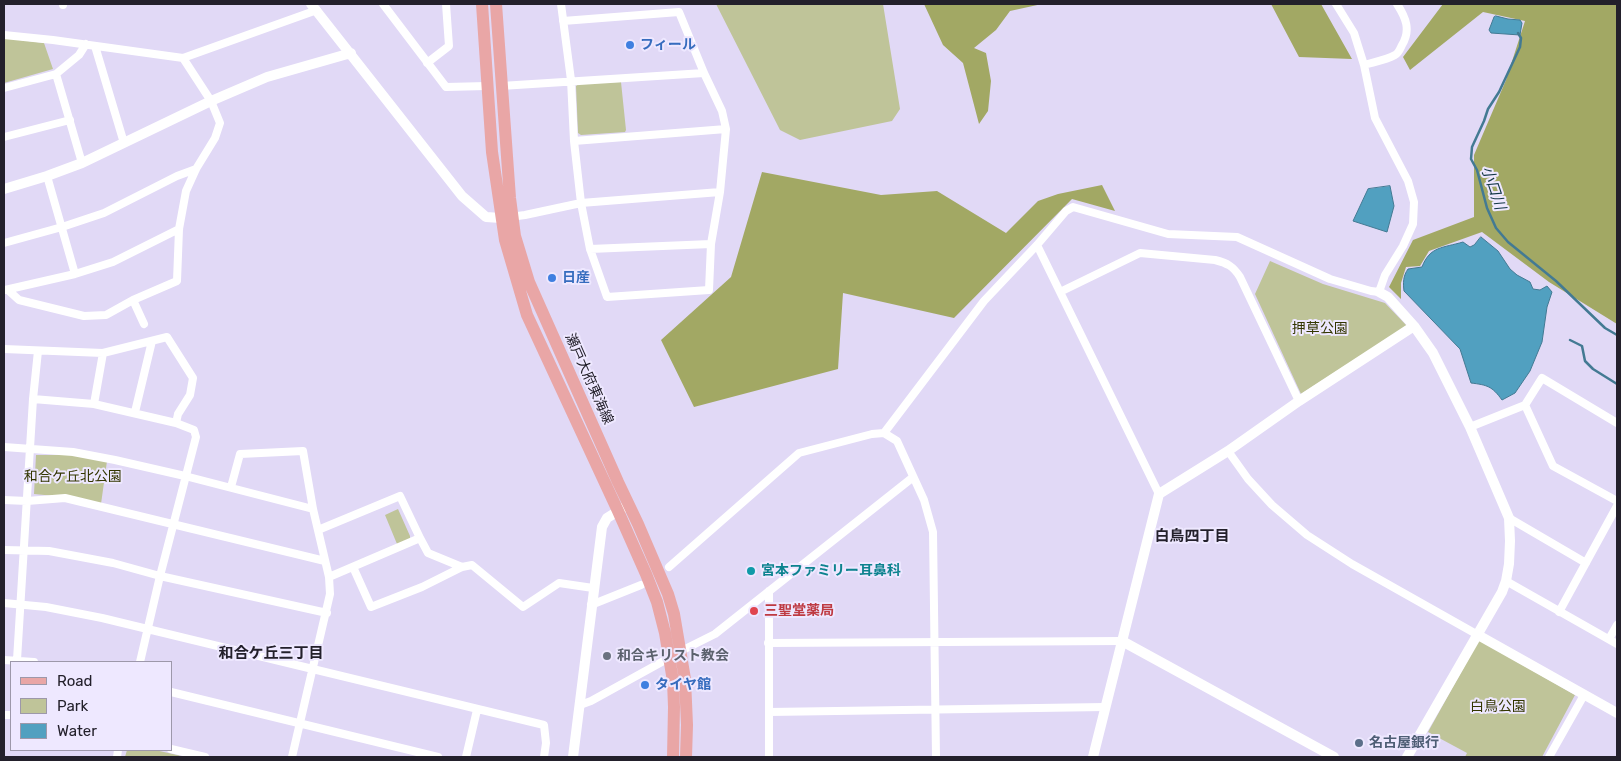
<!DOCTYPE html>
<html>
<head>
<meta charset="utf-8">
<style>
  body { margin:0 }
  #map { position:relative; width:1621px; height:761px; overflow:hidden; background:#e1d9f6; font-family:Rubik,sans-serif }
  canvas { display:block }
  .frame { position:absolute; inset:0; border:5px solid #23202b; pointer-events:none }
  .legend { position:absolute; left:10px; top:661px; width:162px; height:90px; box-sizing:border-box; background:#eee8ff; border:1px solid #9d98aa; margin:0; padding:6px 9px; list-style:none; font-size:15px; color:#23202b }
  .legend li { display:flex; align-items:center; gap:10px; height:25px }
  .legend b { width:25px; border:1px solid #9d98aa }
</style>
</head>
<body>
<div id="map">
<canvas width="1621" height="761"></canvas>
<div class="frame"></div>
<ul class="legend">
<li><b style="height:6px;background:#e9a6a6"></b>Road</li>
<li><b style="height:14px;background:#bfc499"></b>Park</li>
<li><b style="height:14px;background:#51a0c0"></b>Water</li>
</ul>
</div>
<script>
const ctx = document.querySelector('canvas').getContext('2d');
ctx.lineJoin = 'round';
function fillPath(path, color) { ctx.fillStyle = color; ctx.fill(path, 'evenodd'); }
function strokePath(path, color, width, dash) { ctx.strokeStyle = color; ctx.lineWidth = width; ctx.lineCap = dash ? 'butt' : 'round'; ctx.setLineDash(dash || []); ctx.stroke(path); }
function label(font, color, halo, rows, align = 'center') {
  ctx.font = font + ' Rubik,"Noto Sans JP",sans-serif'; ctx.lineWidth = 4; ctx.setLineDash([]); ctx.textBaseline = 'middle'; ctx.strokeStyle = halo; ctx.fillStyle = color; for (const [text, x, y, turn = 0] of rows) {
    ctx.save(); ctx.translate(x, y); ctx.rotate((+turn || 0) * Math.PI / 180); ctx.textAlign = isNaN(turn) ? turn : align; if (halo) ctx.strokeText(text, 0, 0); ctx.fillText(text, 0, 0); ctx.restore();
  }
}
fillPath(new Path2D(`
  M 716,4 L 883,4 L 900,109 L 892,121 L 800,140 L 780,130 Z
  M 4,38 L 44,43 L 53,69 L 4,83 Z
  M 621,82 L 626,130 L 625,132 L 581,135 L 578,133 L 576,86 L 579,83 Z
  M 1270,261 L 1323,284 L 1385,303 L 1407,326 L 1301,394 L 1255,294 Z
  M 36,455 L 71,455 L 107,461 L 101,504 L 65,497 L 34,494 Z
  M 398,509 L 410,536 L 410,539 L 397,544 L 385,515 Z
  M 1479,640 L 1575,695 L 1542,757 L 1465,757 L 1467,753 L 1428,732 Z
  M 127,750 L 155,750 L 186,757 L 125,757 Z`), '#bfc499');
fillPath(new Path2D(`
  M 924,4 L 1042,4 L 1010,11 L 996,30 L 974,48 L 986,53 L 991,81 L 988,111 L 979,124 L 963,63 L 943,45 Z
  M 1271,4 L 1321,4 L 1352,59 L 1299,57 Z
  M 1443,4 L 1617,4 L 1617,324 L 1549,282 L 1482,232 L 1429,251 L 1420,266 L 1406,267 L 1401,283 L 1401,299 L 1389,287 L 1413,240 L 1474,217 L 1474,155 L 1506,80 L 1525,21 L 1483,12 L 1410,70 L 1403,57 Z
  M 762,172 L 881,195 L 937,191 L 1006,233 L 1038,201 L 1058,194 L 1102,185 L 1115,211 L 1072,199 L 954,318 L 843,293 L 838,369 L 694,407 L 661,340 L 731,277 Z`), '#a2a864');
const water = new Path2D(`
  M 1496,16 L 1508,19 L 1520,20 L 1522,23 L 1520,35 L 1491,33 L 1489,30 L 1494,17 Z
  M 1390,186 L 1394,206 L 1387,232 L 1353,221 L 1368,189 Z
  M 1481,237 L 1498,251 L 1510,269 L 1517,275 L 1530,282 L 1533,289 L 1540,290 L 1547,286 L 1552,292 L 1547,307 L 1542,342 L 1530,371 L 1515,393 L 1502,400 C 1492,386 1487,385 1471,383 L 1460,349 L 1404,291 C 1403,283 1403,276 1408,269 L 1422,267 C 1430,246 1443,248 1463,242 L 1470,247 L 1474,245 Z`);
fillPath(water, '#51a0c0');
strokePath(water, '#437a93', 1);
strokePath(new Path2D(`
  M 1518,33 L 1521,38 L 1520,47 L 1499,92 L 1488,109 L 1484,121 L 1472,147 L 1471,159 L 1477,170 L 1487,208 L 1496,228 L 1508,242 L 1556,281 L 1605,328 L 1617,335
  M 1570,340 L 1582,346 L 1585,361 L 1593,369 L 1617,384`), '#437a93', 2.5);
strokePath(new Path2D(`
  M 383,4 L 446,87 L 487,86
  M 561,4 L 571,80 L 574,141 L 581,203 L 590,249 L 607,297 L 709,290 L 711,244 L 720,192 L 726,129 L 722,111 L 704,73 L 679,12 L 563,21
  M 63,5 L 63,4
  M 4,35 L 53,40 L 183,58 L 317,10
  M 95,46 L 124,143
  M 427,63 L 449,46 L 446,4
  M 1364,65 C 1374,62 1386,60 1395,55 C 1399,53 1400,49 1402,45 C 1411,30 1406,18 1397,4
  M 56,74 L 82,163
  M 501,86 L 704,73
  M 4,88 L 56,74 L 79,55 L 86,44
  M 4,137 L 70,120
  M 574,141 L 726,129
  M 47,176 L 75,274
  M 510,217 L 525,215 L 581,203 L 720,192
  M 4,243 L 62,227 L 104,213 L 177,176 L 196,169
  M 1037,245 L 1159,494
  M 590,249 L 711,244
  M 5,290 L 75,274 L 113,262 L 179,229
  M 8,290 L 19,300 L 84,316 L 106,315 L 133,300 L 177,281 L 179,229 L 186,191 L 196,169 L 215,138 L 220,123 L 211,101 L 183,58
  M 1060,292 L 1140,253 L 1215,260 C 1227,263 1233,266 1240,277 L 1299,401
  M 133,300 L 144,324
  M 4,349 L 103,353 L 167,337 L 193,378 L 190,395 L 178,414 L 176,423
  M 33,399 L 94,404 L 176,423 L 194,430 L 196,437 L 160,576 L 140,662
  M 94,404 L 103,353
  M 1525,405 L 1553,466 L 1617,501
  M 135,412 L 152,341
  M 1470,427 L 1525,405 L 1542,378 L 1617,423
  M 884,433 L 984,301 L 1037,245 L 1066,211 L 1073,207 L 1168,234 L 1237,237 L 1330,279 L 1371,291 L 1379,292 L 1385,275 L 1403,246 L 1413,224 L 1414,202 L 1408,181 L 1375,118 L 1364,65 L 1354,33 L 1336,4
  M 4,447 L 73,452 L 115,460 L 185,476 L 313,509
  M 1228,451 L 1248,479 L 1272,505 L 1307,535 L 1352,564 L 1478,635
  M 231,487 L 240,454 L 303,451 L 313,509 L 329,577 L 330,594 L 292,757
  M 4,500 L 27,501 L 65,498 L 325,561
  M 1509,518 L 1586,563
  M 318,530 L 400,496 L 420,538
  M 4,550 L 49,551 L 113,563 L 160,576 L 327,613
  M 353,567 L 371,607 L 422,587 L 462,567 L 472,565 L 523,607 L 559,583 L 593,588
  M 669,567 L 799,453 L 872,434 L 884,433 L 897,441 L 924,500 L 933,532 L 936,757
  M 329,577 L 420,538 L 428,553 L 462,567
  M 1506,581 L 1617,644
  M 769,591 L 769,757
  M 4,603 L 46,607 L 102,618 L 544,725 L 546,743 L 544,757
  M 591,605 L 641,585
  M 1559,612 L 1617,506
  M 1609,639 L 1617,625
  M 768,643 L 1122,641
  M 681,651 L 715,634 L 912,478
  M 4,660 L 34,662
  M 17,660 L 33,399 L 38,351
  M 171,692 L 438,757
  M 580,705 L 591,701 L 669,658
  M 769,712 L 1105,707
  M 4,715 L 11,715
  M 171,749 L 205,757
  M 117,757 L 118,750
  M 466,757 L 477,710
  M 1549,757 L 1584,695`), '#fff', 8);
strokePath(new Path2D(`
  M 311,4 L 462,196 L 486,217 L 501,218
  M 4,189 L 47,176 L 82,163 L 211,101 L 267,77 L 351,53
  M 1379,292 L 1388,297 L 1414,326 L 1433,353 L 1470,427 L 1509,518 L 1510,541 L 1509,564 L 1506,581 L 1502,592 L 1407,757
  M 1478,635 L 1617,713
  M 1122,641 L 1334,757
  M 573,757 L 602,527 L 607,518 L 623,508
  M 1093,757 L 1159,494 L 1228,451 L 1299,401 L 1414,326`), '#fff', 10);
strokePath(new Path2D(`
  M 482,4 L 492,152 L 505,240 L 527,315 L 618,511 L 646,574 L 657,602 L 665,633 L 673,681 L 674,707 L 673,757
  M 496,4 L 510,198 L 515,236 L 529,282 L 618,482 L 638,524 L 668,594 L 674,614 L 685,679 L 687,725 L 686,757`), '#e9a6a6', 12);
for (const [x, y, r, color] of [
  [630,45,5,"#3f7fe0"],
  [552,278,5,"#3f7fe0"],
  [751,571,5,"#0f9aa8"],
  [754,611,5,"#e0444e"],
  [607,656,5,"#6b7280"],
  [645,685,5,"#3f7fe0"],
  [1359,743,5,"#5c6f8a"]
]) { const dot = new Path2D(); dot.arc(x, y, r, 0, 2 * Math.PI); ctx.fillStyle = color; ctx.fill(dot); strokePath(dot, '#eee8ff', 2); }
label('bold 14px', '#366cbe', '#eee8ff', [
  ["フィール",640,45],
  ["日産",562,278],
  ["タイヤ館",655,685]
], 'left');
label('14px', '#333600', '#eee8ff', [
  ["押草公園",1320,329],
  ["和合ケ丘北公園",73,477],
  ["白鳥公園",1498,707]
]);
label('14px', '#23202b', '#eee8ff', [
  ["瀬戸大府東海線",589,379,66]
]);
label('bold 14px', '#0d838f', '#eee8ff', [
  ["宮本ファミリー耳鼻科",761,571]
], 'left');
label('bold 14px', '#be3a42', '#eee8ff', [
  ["三聖堂薬局",764,611]
], 'left');
label('bold 14px', '#5b616d', '#eee8ff', [
  ["和合キリスト教会",617,656]
], 'left');
label('bold 14px', '#4e5e75', '#eee8ff', [
  ["名古屋銀行",1369,743]
], 'left');
label('italic 15px', '#113544', '#eee8ff', [
  ["小口川",1493,188,71]
]);
label('bold 15px', '#23202b', '#eee8ff', [
  ["白鳥四丁目",1192,537],
  ["和合ケ丘三丁目",271,654]
]);
</script>
</body>
</html>
